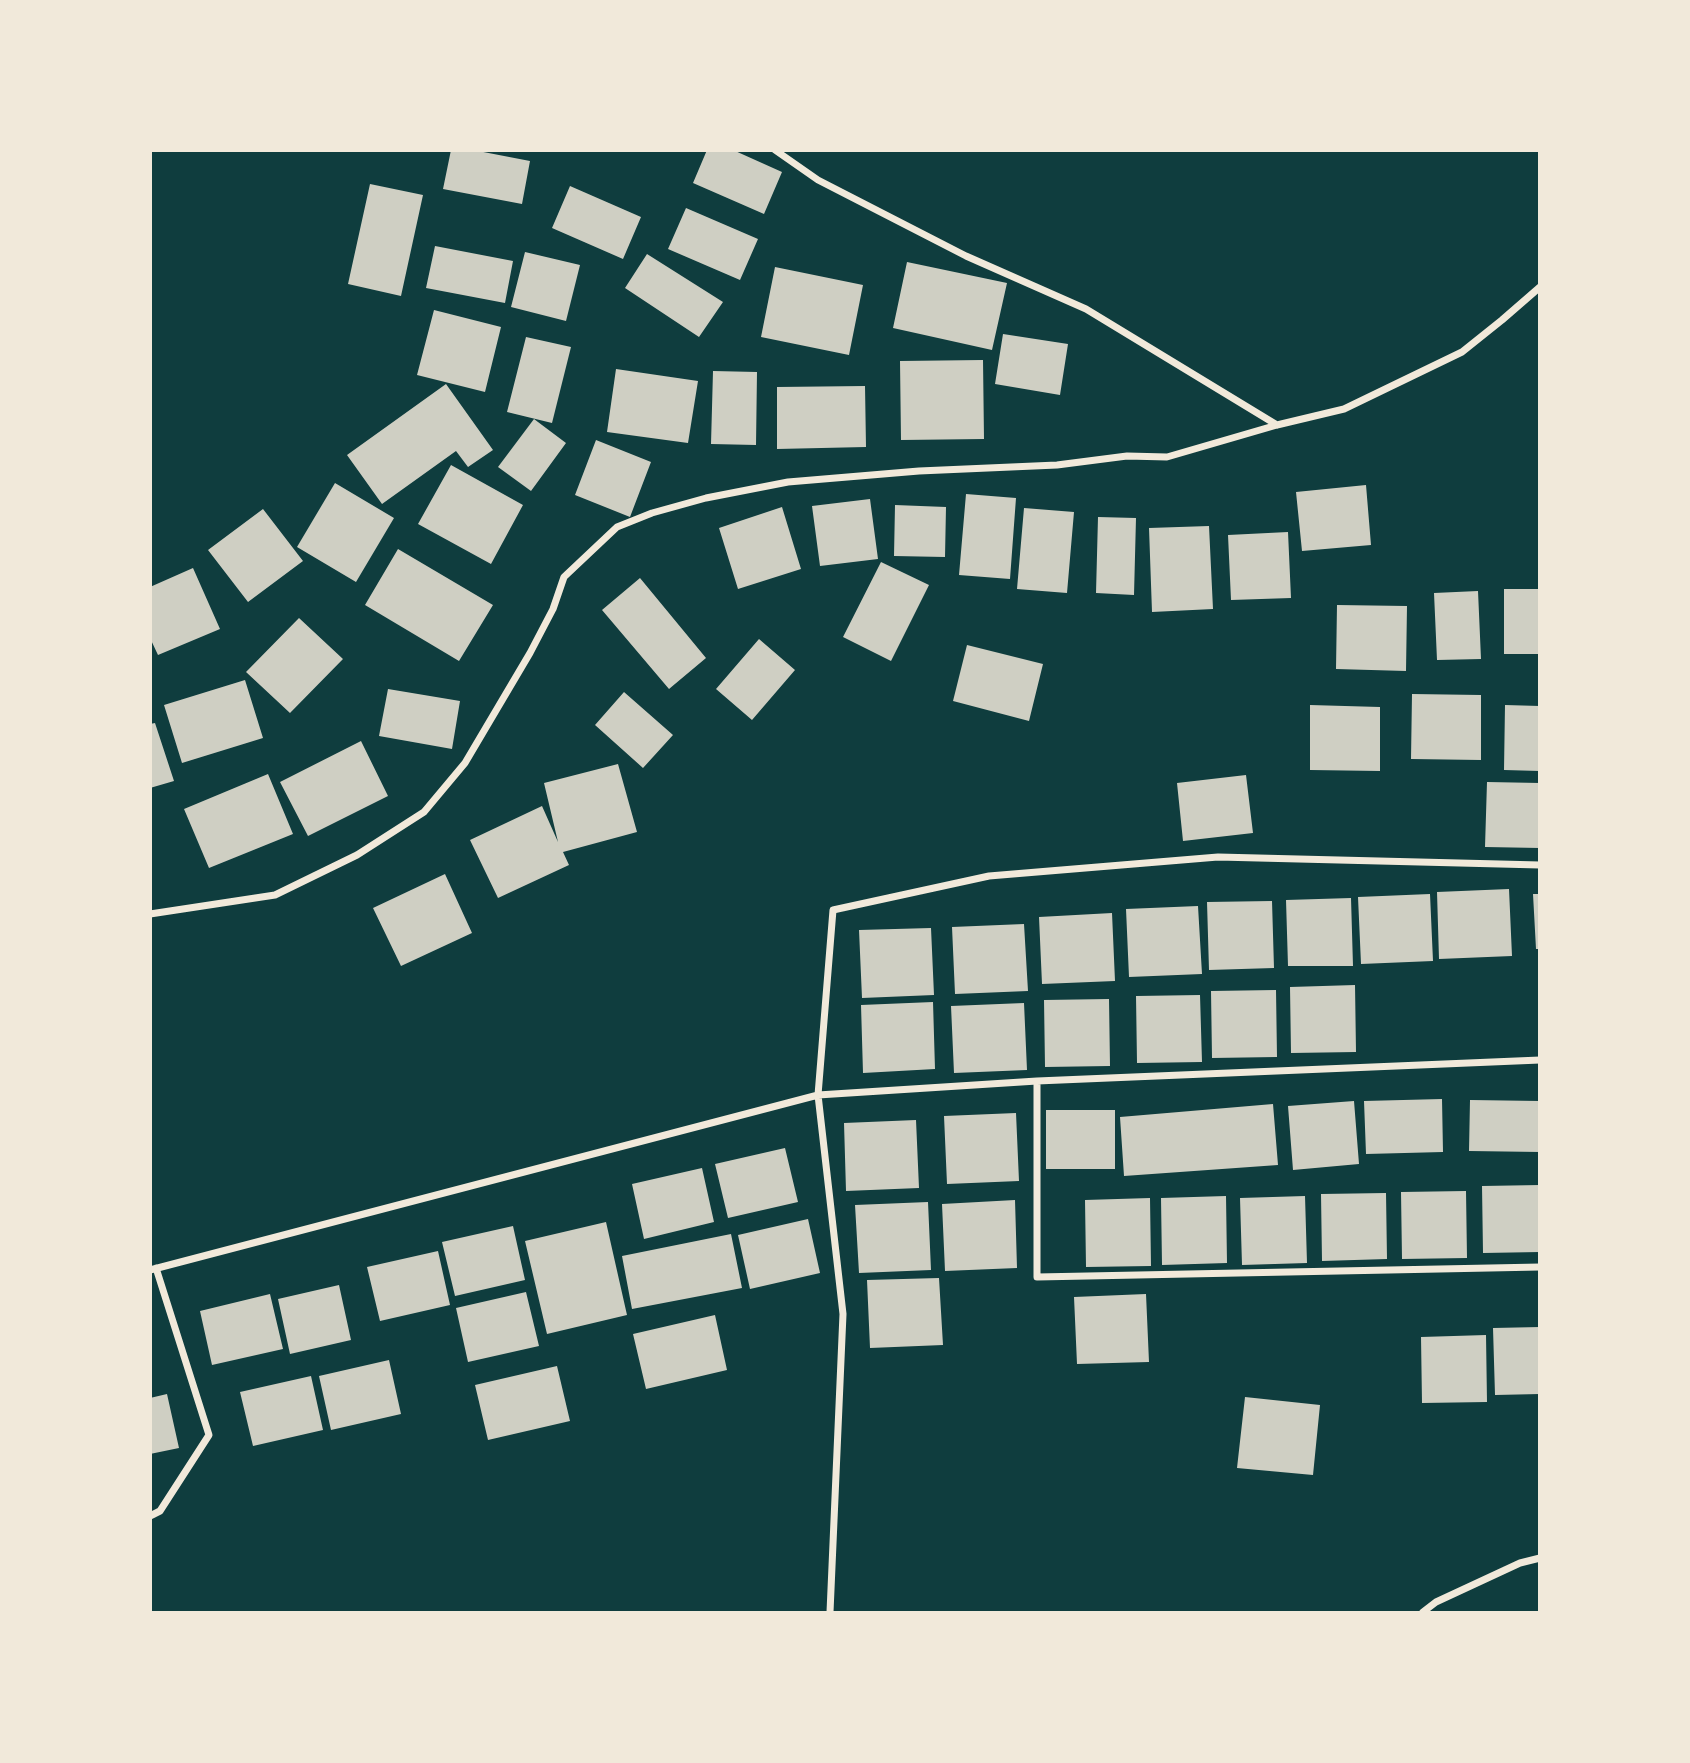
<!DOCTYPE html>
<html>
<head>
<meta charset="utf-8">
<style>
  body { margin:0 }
  #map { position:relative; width:1690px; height:1763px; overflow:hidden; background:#0f3d3e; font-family:Helvetica,sans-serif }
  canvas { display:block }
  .frame { position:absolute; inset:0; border:152px solid #f1e9da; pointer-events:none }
</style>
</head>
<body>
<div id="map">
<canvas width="1690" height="1763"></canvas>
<div class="frame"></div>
</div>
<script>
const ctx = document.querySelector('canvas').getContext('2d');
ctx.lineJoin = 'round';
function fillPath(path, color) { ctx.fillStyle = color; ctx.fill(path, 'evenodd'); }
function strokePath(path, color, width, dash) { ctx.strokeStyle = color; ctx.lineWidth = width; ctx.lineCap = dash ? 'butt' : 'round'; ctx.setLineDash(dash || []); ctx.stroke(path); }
fillPath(new Path2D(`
  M 451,150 L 473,150 L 530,161 L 522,204 L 443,189 Z
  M 707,150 L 733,150 L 782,172 L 764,214 L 693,183 Z
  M 370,184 L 423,195 L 401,296 L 348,284 Z
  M 570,186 L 641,217 L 623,259 L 552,228 Z
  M 686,208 L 758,239 L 740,280 L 668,249 Z
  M 435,246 L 513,261 L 505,303 L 426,288 Z
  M 525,252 L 580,265 L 566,321 L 511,307 Z
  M 647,254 L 723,302 L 699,337 L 625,288 Z
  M 907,262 L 1007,283 L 992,350 L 893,328 Z
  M 775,267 L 863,285 L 849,355 L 761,337 Z
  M 434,310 L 501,327 L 485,392 L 417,375 Z
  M 1003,334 L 1068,344 L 1060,395 L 995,384 Z
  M 526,337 L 571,347 L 552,423 L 507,412 Z
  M 983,360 L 984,439 L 901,440 L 900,361 Z
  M 616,369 L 698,381 L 688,443 L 607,432 Z
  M 713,371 L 757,372 L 756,445 L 711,444 Z
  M 446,384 L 493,450 L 468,467 L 456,451 L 382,504 L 347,455 Z
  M 865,386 L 866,447 L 777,449 L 777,387 Z
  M 534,419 L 566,443 L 531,491 L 498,467 Z
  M 596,440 L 651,462 L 630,517 L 575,495 Z
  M 451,465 L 523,505 L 491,564 L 418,524 Z
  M 335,483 L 394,518 L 356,582 L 297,547 Z
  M 1366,485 L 1371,545 L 1302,551 L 1296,492 Z
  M 966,494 L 1016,498 L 1010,579 L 959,575 Z
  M 870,499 L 878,559 L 820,566 L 812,506 Z
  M 895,505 L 946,507 L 945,557 L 894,556 Z
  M 782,507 L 801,569 L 738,589 L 719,528 Z
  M 1024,508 L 1074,512 L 1067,593 L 1017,589 Z
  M 263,509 L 303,561 L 248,602 L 208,550 Z
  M 1098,517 L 1136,518 L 1134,595 L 1096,593 Z
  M 1209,526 L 1213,609 L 1152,612 L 1149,528 Z
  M 1288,532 L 1291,598 L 1231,600 L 1228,535 Z
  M 398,549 L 493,605 L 459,661 L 365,605 Z
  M 881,562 L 929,585 L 891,661 L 843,637 Z
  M 193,568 L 220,629 L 158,655 L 150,638 L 150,587 Z
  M 640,578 L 706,658 L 669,689 L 602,610 Z
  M 1504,589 L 1540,589 L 1540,654 L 1504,654 Z
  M 1478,591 L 1481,659 L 1437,660 L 1434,593 Z
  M 1337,605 L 1407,606 L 1406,671 L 1336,669 Z
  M 299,618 L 343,659 L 290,713 L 246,672 Z
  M 759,639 L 795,670 L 752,720 L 716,689 Z
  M 967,645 L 1043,664 L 1029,721 L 953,701 Z
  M 245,680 L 263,738 L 182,763 L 164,705 Z
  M 388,689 L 460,701 L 452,749 L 379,736 Z
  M 624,692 L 673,735 L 643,768 L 595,725 Z
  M 1412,694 L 1481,695 L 1481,760 L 1411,759 Z
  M 1310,705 L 1380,707 L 1380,771 L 1310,770 Z
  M 1505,705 L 1540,706 L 1540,771 L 1504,770 Z
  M 155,723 L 174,781 L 150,788 L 150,724 Z
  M 361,741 L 388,796 L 308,836 L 280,782 Z
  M 618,764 L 637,832 L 563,852 L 569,865 L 498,898 L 470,840 L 542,806 L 558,842 L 544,783 Z
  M 268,774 L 293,834 L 209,868 L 184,809 Z
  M 1246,775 L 1253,833 L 1183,841 L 1177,783 Z
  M 1487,782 L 1540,783 L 1540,848 L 1485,847 Z
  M 445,874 L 472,933 L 401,966 L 373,908 Z
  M 1509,889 L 1512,956 L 1439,959 L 1437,892 Z
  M 1430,894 L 1433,961 L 1361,964 L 1358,897 Z
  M 1533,894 L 1540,894 L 1540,949 L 1536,949 Z
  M 1351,898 L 1353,966 L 1288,966 L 1286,900 Z
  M 1272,901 L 1274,968 L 1209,970 L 1207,902 Z
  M 1198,906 L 1202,974 L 1129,977 L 1126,909 Z
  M 1112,913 L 1115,981 L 1042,984 L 1039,917 Z
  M 1024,924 L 1028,991 L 955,994 L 952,927 Z
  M 931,928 L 934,995 L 862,998 L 859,930 Z
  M 1355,985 L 1356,1052 L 1291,1053 L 1290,987 Z
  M 1276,990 L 1277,1057 L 1212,1058 L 1211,991 Z
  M 1200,995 L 1202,1062 L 1137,1063 L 1136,996 Z
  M 1109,999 L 1110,1066 L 1045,1067 L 1044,1000 Z
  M 933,1002 L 935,1069 L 863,1073 L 861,1005 Z
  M 1024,1003 L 1027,1070 L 954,1073 L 951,1006 Z
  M 1442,1099 L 1443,1152 L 1366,1154 L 1364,1101 Z
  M 1470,1100 L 1540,1101 L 1540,1152 L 1469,1151 Z
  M 1354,1101 L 1359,1164 L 1293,1170 L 1288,1106 Z
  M 1273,1104 L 1278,1165 L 1124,1176 L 1120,1117 Z
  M 1046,1110 L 1115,1110 L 1115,1169 L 1046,1169 Z
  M 1016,1113 L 1019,1181 L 947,1184 L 944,1116 Z
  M 916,1120 L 919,1188 L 846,1191 L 844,1123 Z
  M 785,1148 L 798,1202 L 728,1218 L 715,1164 Z
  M 702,1168 L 714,1222 L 644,1239 L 632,1184 Z
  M 1540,1185 L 1540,1252 L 1483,1253 L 1482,1186 Z
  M 1466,1191 L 1467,1258 L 1402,1259 L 1401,1192 Z
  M 1386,1193 L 1387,1259 L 1322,1261 L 1321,1194 Z
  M 1226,1196 L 1227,1263 L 1162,1265 L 1161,1198 Z
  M 1305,1196 L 1307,1263 L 1242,1265 L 1240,1198 Z
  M 1150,1198 L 1151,1266 L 1086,1267 L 1085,1200 Z
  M 1015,1200 L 1017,1268 L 945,1271 L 942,1204 Z
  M 928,1202 L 931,1270 L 859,1273 L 855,1205 Z
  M 808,1219 L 820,1273 L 750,1289 L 738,1235 Z
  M 606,1222 L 627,1315 L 547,1334 L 525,1241 Z
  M 513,1226 L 525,1280 L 455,1296 L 442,1242 Z
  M 731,1234 L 742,1288 L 632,1309 L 622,1256 Z
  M 438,1251 L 450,1305 L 380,1321 L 367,1267 Z
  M 939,1278 L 943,1345 L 870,1348 L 867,1280 Z
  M 339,1285 L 351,1340 L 290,1354 L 278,1299 Z
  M 526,1292 L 539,1346 L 468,1362 L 456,1308 Z
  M 270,1294 L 283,1349 L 212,1365 L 200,1311 Z
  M 1146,1294 L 1149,1362 L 1077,1364 L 1074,1297 Z
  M 715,1315 L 727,1370 L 646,1389 L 633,1334 Z
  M 1540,1327 L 1540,1394 L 1495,1395 L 1493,1328 Z
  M 1486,1335 L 1487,1402 L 1422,1403 L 1421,1337 Z
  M 389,1360 L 401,1414 L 331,1430 L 319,1376 Z
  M 557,1366 L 570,1421 L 488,1440 L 475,1385 Z
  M 311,1376 L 323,1430 L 253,1446 L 240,1392 Z
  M 167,1394 L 179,1448 L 150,1454 L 150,1398 Z
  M 1245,1397 L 1320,1405 L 1313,1475 L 1237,1468 Z`), '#cfcfc3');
strokePath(new Path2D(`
  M 775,150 L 818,180 L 966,256 L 1086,309 L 1277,425
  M 150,914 L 275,895 L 357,855 L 424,812 L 465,763 L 530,653 L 553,609 L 564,577 L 617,527 L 652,513 L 706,498 L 788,482 L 919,471 L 1057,465 L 1127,456 L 1167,457 L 1277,425 L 1344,409 L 1462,352 L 1502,320 L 1540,287
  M 1037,1081 L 1037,1277 L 1540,1267
  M 150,1270 L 818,1095 L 1037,1081 L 1540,1060
  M 150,1516 L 160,1511 L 209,1435 L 156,1268
  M 830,1612 L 843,1314 L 818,1095 L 833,910 L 989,876 L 1218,857 L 1540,865
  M 1423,1612 L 1436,1602 L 1520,1563 L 1540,1558`), '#f1e9da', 7);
</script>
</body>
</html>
